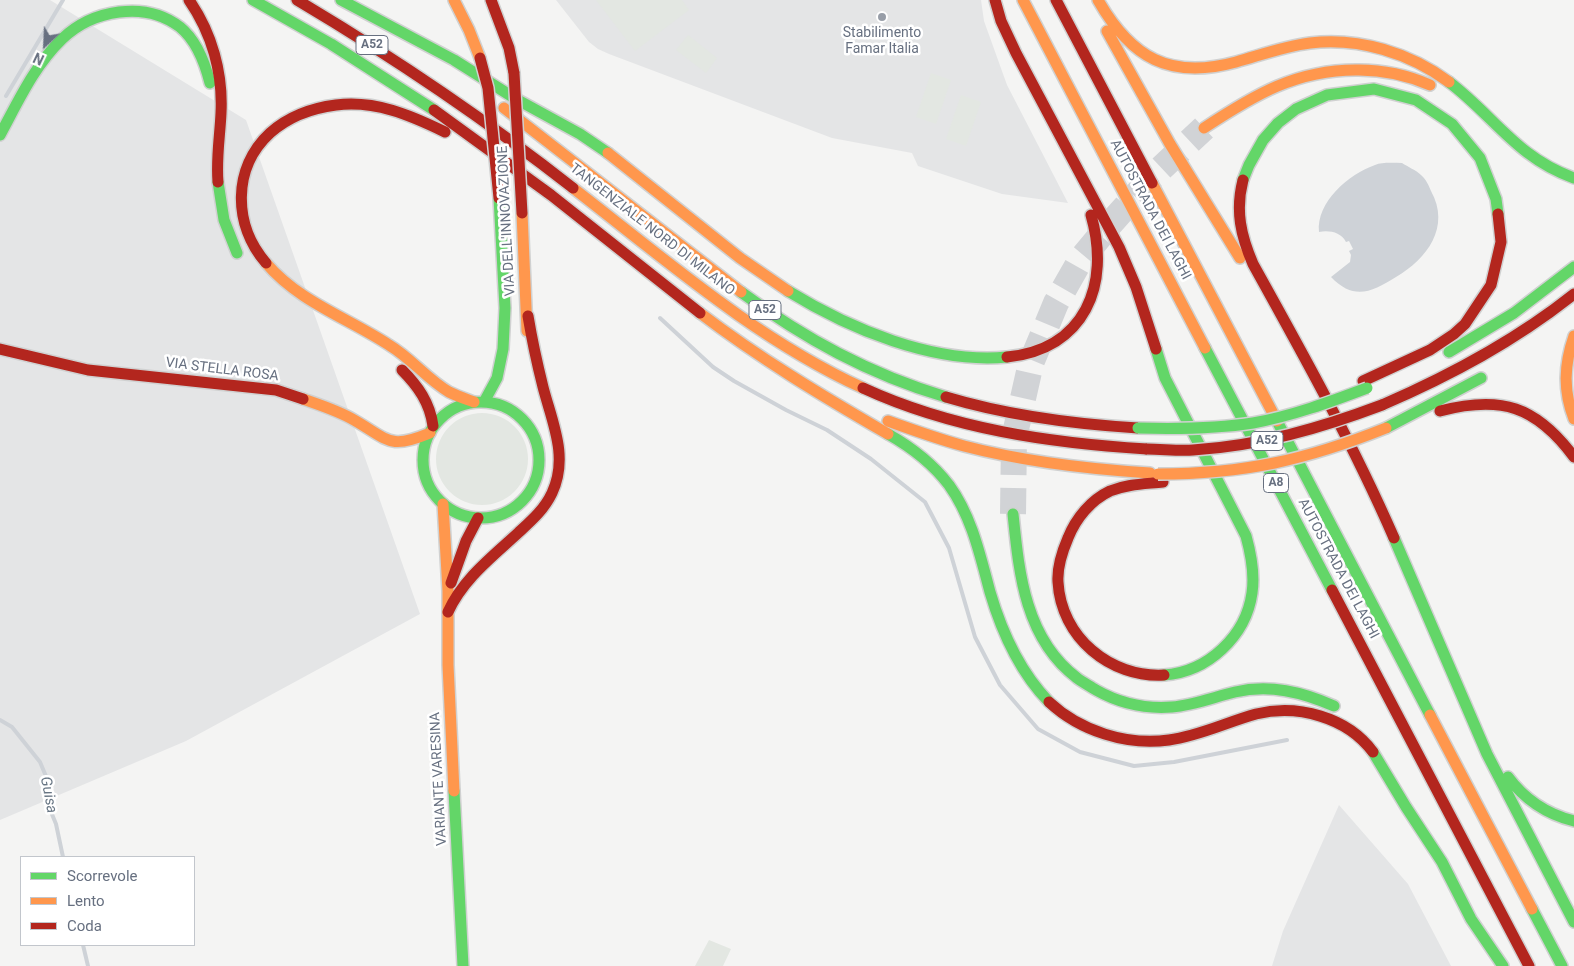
<!DOCTYPE html>
<html>
<head>
<meta charset="utf-8">
<style>
  body { margin:0 }
  #map { position:relative; width:1574px; height:966px; overflow:hidden; background:#f4f4f3; font-family:Roboto,sans-serif }
  canvas { display:block }
  .legend { position:absolute; left:20px; top:856px; width:175px; height:90px; box-sizing:border-box; background:#fff; border:1px solid #c2c6cc; margin:0; padding:6px 9px; list-style:none; font-size:15px; color:#677080 }
  .legend li { display:flex; align-items:center; gap:10px; height:25px }
  .legend b { width:25px; border:1px solid #c2c6cc }
  .north { position:absolute; left:20px; top:20px; width:50px; height:50px; -webkit-text-stroke:4px #fff; paint-order:stroke; rotate:205deg; font-size:14px; font-weight:700; line-height:20px; text-align:center; color:#677080 }
  .north::after { content:''; display:block; margin:auto; width:18px; height:22px; background:#677080; clip-path:polygon(50% 0,100% 100%,50% 72%,0 100%) }
</style>
</head>
<body>
<div id="map">
<canvas width="1574" height="966"></canvas>
<ul class="legend">
<li><b style="height:6px;background:#63d668"></b>Scorrevole</li>
<li><b style="height:6px;background:#ff974d"></b>Lento</li>
<li><b style="height:6px;background:#b3261e"></b>Coda</li>
</ul>
<div class="north">N</div>
</div>
<script>
const ctx = document.querySelector('canvas').getContext('2d');
ctx.lineJoin = 'round';
function fillPath(path, color) { ctx.fillStyle = color; ctx.fill(path, 'evenodd'); }
function strokePath(path, color, width, dash) { ctx.strokeStyle = color; ctx.lineWidth = width; ctx.lineCap = dash ? 'butt' : 'round'; ctx.setLineDash(dash || []); ctx.stroke(path); }
function label(font, color, halo, rows, align = 'center') {
  ctx.font = font + ' Roboto,sans-serif'; ctx.lineWidth = 5; ctx.setLineDash([]); ctx.textBaseline = 'middle'; ctx.strokeStyle = halo; ctx.fillStyle = color; for (const [text, x, y, turn = 0] of rows) {
    ctx.save(); ctx.translate(x, y); ctx.rotate((+turn || 0) * Math.PI / 180); ctx.textAlign = isNaN(turn) ? turn : align; if (halo) ctx.strokeText(text, 0, 0); ctx.fillText(text, 0, 0); ctx.restore();
  }
}
fillPath(new Path2D(`
  M 0,0 L 50,0 L 246,120 L 420,614 L 186,741 L 0,820 Z
  M 556,0 L 981,0 L 984,21 L 1007,85 L 1068,203 L 1002,194 L 918,166 L 912,153 L 832,138 L 609,54 L 598,49 L 589,42 Z
  M 1339,805 L 1408,884 L 1451,966 L 1272,966 L 1283,931 Z`), '#e4e5e6');
fillPath(new Path2D(`
  M 596,0 L 682,0 L 689,10 L 635,51 Z
  M 688,35 L 717,58 L 706,73 L 676,50 Z
  M 931,73 L 951,80 L 936,124 L 916,117 Z
  M 961,95 L 981,102 L 966,146 L 946,139 Z
  M436 459a46 46 0 1 1 92 0a46 46 0 1 1-92 0Z
  M 709,940 L 731,949 L 723,966 L 695,966 Z`), '#e3e7e2');
fillPath(new Path2D(`
  M 1402,163 C 1408,167 1416,170 1421,175 C 1426,179 1429,186 1431,191 C 1451,227 1427,259 1396,277 C 1372,292 1354,301 1331,277 L 1350,262 L 1351,255 L 1349,251 L 1353,249 L 1349,241 L 1346,242 C 1341,232 1329,230 1319,232 C 1316,202 1349,174 1375,165 C 1382,162 1393,163 1402,163 Z`), '#ced2d7');
strokePath(new Path2D(`
  M 6,96 L 63,0
  M 660,318 L 713,367 L 734,381 L 786,410 L 827,430 L 871,459 L 925,502 L 949,548 L 975,637 L 1000,685 L 1038,729 L 1080,752 L 1134,766 L 1174,762 L 1287,740
  M 0,720 L 12,727 L 40,762 L 48,781 L 49,807 L 56,824 L 63,857
  M 83,945 L 88,966`), '#ced2d7', 4);
strokePath(new Path2D(`
  M 1013,514 L 1014,438 L 1031,363 L 1056,303 L 1081,259 L 1111,223 L 1153,176 L 1204,128`), '#d1d3d6', 26, [26, 13]);
const fast = new Path2D(`
  M 253,0 L 331,44 L 434,110
  M 341,0 L 454,60 L 516,99 L 580,134 L 608,153
  M 1449,82 C 1494,116 1517,158 1574,178
  M 0,135 C 18,102 34,66 62,39 C 92,10 145,0 180,27 C 196,40 205,63 210,83
  M 1243,180 L 1249,165 L 1263,140 L 1278,123 L 1296,109 L 1327,95 L 1374,89 L 1416,100 L 1452,124 L 1480,158 L 1496,199 L 1498,214
  M 218,182 L 224,220 L 237,253
  M 788,291 C 850,329 933,364 1007,357
  M 741,292 C 805,339 869,374 946,397
  M 1205,348 L 1332,590
  M 1156,349 L 1165,378 L 1246,536 C 1251,554 1255,573 1252,593 C 1246,636 1208,672 1164,675
  M 1449,352 L 1514,313 L 1574,267
  M423 460a58 58 0 1 1 116 0a58 58 0 1 1-116 0Z
  M 484,402 L 497,378 L 503,349 L 505,308 L 499,198
  M 1277,421 L 1430,715
  M 1386,428 L 1481,378
  M 888,434 C 911,447 933,464 949,485 C 972,517 980,555 990,592 C 1002,633 1019,671 1049,702
  M 1013,514 C 1019,573 1025,639 1077,678 C 1082,682 1090,686 1096,690 C 1119,703 1146,709 1172,707 C 1194,705 1214,697 1235,692 C 1270,684 1302,692 1334,706
  M 1394,538 L 1487,754 L 1574,922
  M 1373,752 L 1406,807 L 1442,862 L 1471,919 L 1503,966
  M 1508,777 C 1525,800 1546,814 1574,821
  M 454,791 L 463,966
  M 1532,909 L 1562,966`);
const slow = new Path2D(`
  M 454,0 L 469,30 L 480,58
  M 1023,0 L 1205,348
  M 1098,0 C 1131,58 1170,80 1236,62 C 1261,55 1285,46 1310,43 C 1359,37 1410,53 1449,82
  M 1107,31 L 1170,144 L 1240,258
  M 504,108 L 741,292
  M 1204,128 C 1254,95 1297,69 1359,70 C 1384,70 1407,75 1430,85
  M 608,153 L 740,258 L 788,291
  M 1152,183 L 1277,421
  M 573,188 C 666,260 756,339 863,388
  M 522,213 L 527,331
  M 266,263 C 299,302 348,318 389,345 C 411,358 427,379 449,392 C 457,396 466,399 474,402
  M 700,313 C 759,358 824,397 888,434
  M 1574,336 C 1564,365 1563,391 1574,419
  M 303,399 C 320,405 339,411 354,420 C 389,440 389,450 430,433
  M 888,421 C 913,430 938,439 964,446 C 1025,462 1088,469 1150,473
  M 443,504 L 448,591 L 448,665 L 454,791
  M 1430,715 L 1532,909`);
const jam = new Path2D(`
  M 189,0 C 212,33 223,73 221,113 C 220,136 216,158 218,182
  M 297,0 C 393,57 485,119 573,188
  M 491,0 L 509,48 L 514,73
  M 995,0 L 1001,21 L 1016,53 L 1119,247 L 1136,287 L 1156,349
  M 1056,0 L 1152,183
  M 434,110 L 551,195 L 700,313
  M 1243,180 C 1235,211 1241,236 1253,264 C 1303,354 1353,444 1394,538
  M 266,263 C 233,225 232,168 270,133 C 288,117 312,108 336,105 C 375,100 410,115 445,132
  M 0,349 L 88,370 L 276,390 L 303,399
  M 1007,357 C 1085,349 1111,285 1091,215
  M 402,370 C 418,386 430,403 433,426
  M 1363,381 L 1430,350 L 1454,334 L 1465,324 L 1491,285 L 1501,242 L 1498,214
  M 863,388 C 952,429 1050,443 1147,449
  M 946,397 C 1009,416 1073,424 1138,428
  M 1382,405 C 1451,375 1515,341 1574,294
  M 1440,411 C 1501,395 1536,406 1574,457
  M 1163,482 C 1145,484 1127,484 1110,491 C 1091,500 1076,518 1068,538 C 1062,552 1057,567 1058,582 C 1061,637 1110,678 1164,675
  M 451,583 L 466,541 L 478,518
  M 1332,590 L 1529,966
  M 448,612 C 463,579 492,557 518,533 C 531,521 544,510 552,493 C 569,457 552,422 543,387 C 537,363 532,340 528,316
  M 1049,702 C 1080,731 1127,746 1169,740 C 1199,736 1227,722 1256,714 C 1298,704 1347,717 1373,752`);
strokePath(fast, '#d0d1d1', 14);
strokePath(slow, '#d0d1d1', 14);
strokePath(jam, '#d0d1d1', 14);
strokePath(fast, '#63d668', 11);
strokePath(slow, '#ff974d', 11);
strokePath(jam, '#b3261e', 11);
const fastBridge = new Path2D(`
  M 1138,428 C 1176,429 1215,429 1253,423 C 1292,416 1330,402 1367,388`);
const slowBridge = new Path2D(`
  M 1158,474 C 1244,474 1306,460 1386,428`);
const jamBridge = new Path2D(`
  M 480,58 L 488,88 L 499,198
  M 514,73 L 522,213
  M 1147,449 C 1162,449 1178,451 1193,450 C 1259,446 1321,428 1382,405`);
strokePath(fastBridge, '#d0d1d1', 14, []);
strokePath(slowBridge, '#d0d1d1', 14, []);
strokePath(jamBridge, '#d0d1d1', 14, []);
strokePath(fastBridge, '#63d668', 11);
strokePath(slowBridge, '#ff974d', 11);
strokePath(jamBridge, '#b3261e', 11);
for (const [x, y, r, color] of [
  [882,17,5,"#989ea8"]
]) { const dot = new Path2D(); dot.arc(x, y, r, 0, 2 * Math.PI); ctx.fillStyle = color; ctx.fill(dot); strokePath(dot, '#fff', 2); }
for (const [x, y, w] of [
  [372,45,32],
  [765,310,32],
  [1267,441,32],
  [1276,483,25]
]) { const box = new Path2D(); box.roundRect(x - w / 2, y - 9.5, w, 19, 4); ctx.fillStyle = '#fff'; ctx.fill(box); strokePath(box, '#677080', 1); }
label('bold 12px', '#677080', null, [
  ["A52",372,45],
  ["A52",765,310],
  ["A52",1267,441],
  ["A8",1276,483]
]);
label('14px', '#677080', '#fff', [
  ["Stabilimento",882,33],
  ["Famar Italia",882,49]
]);
label('14px', '#677080', '#fff', [
  ["AUTOSTRADA DEI LAGHI",1150,210,62],
  ["VIA DELL'INNOVAZIONE",507,221,-93],
  ["TANGENZIALE NORD DI MILANO",652,230,38],
  ["VIA STELLA ROSA",222,370,7],
  ["AUTOSTRADA DEI LAGHI",1338,569,62],
  ["VARIANTE VARESINA",439,779,-93]
]);
label('italic 15px', '#687684', '#fff', [
  ["Guisa",48,795,79]
]);
</script>
</body>
</html>
